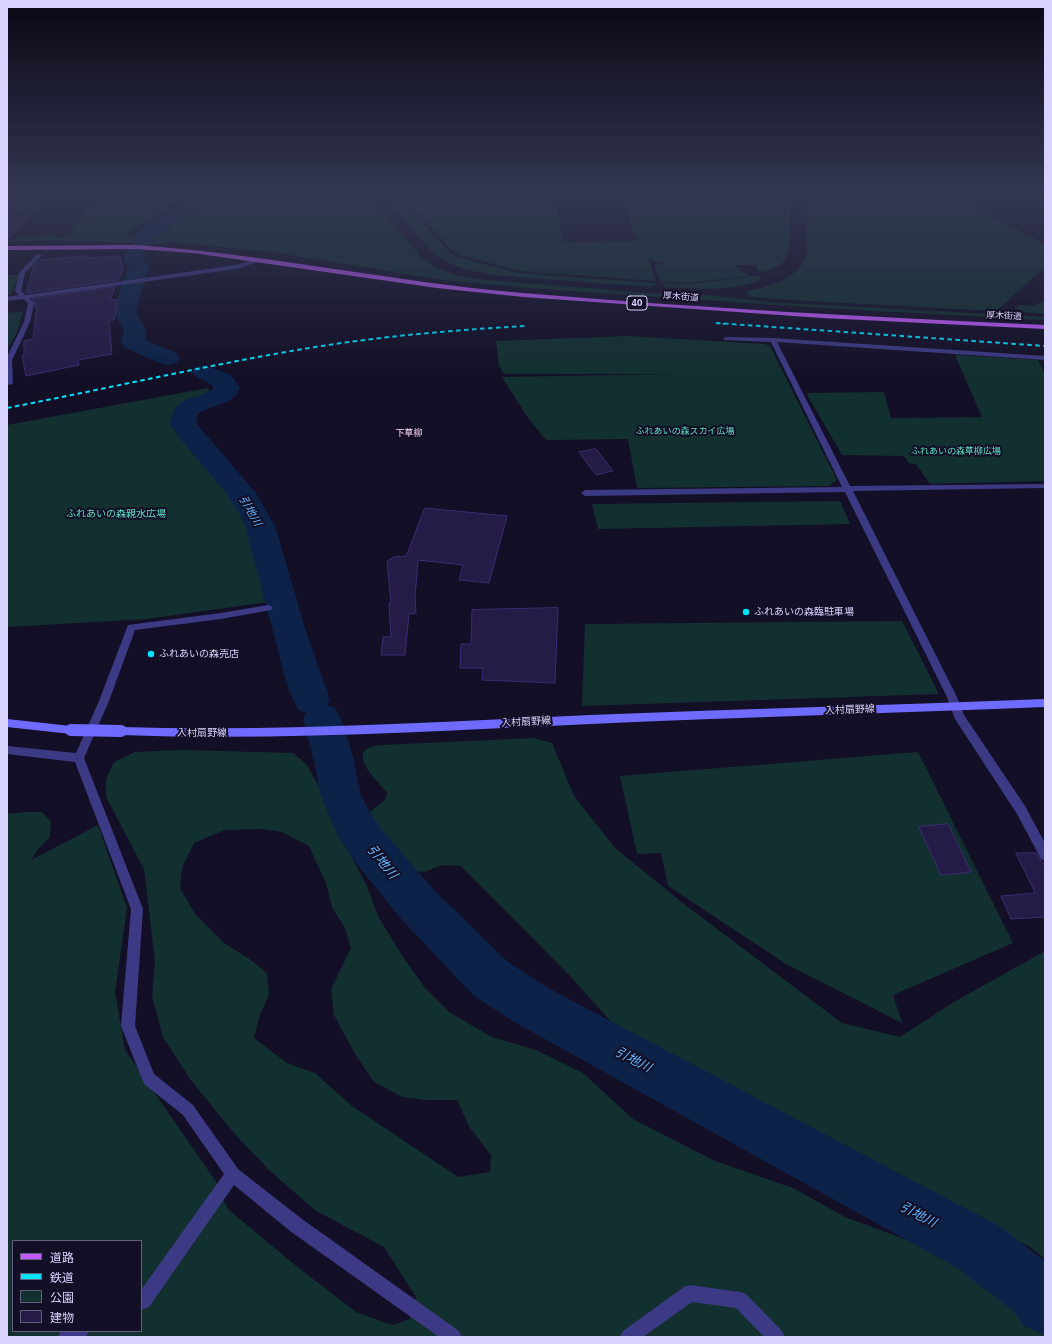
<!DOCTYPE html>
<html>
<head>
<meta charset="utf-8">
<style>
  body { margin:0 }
  #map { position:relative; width:1052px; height:1344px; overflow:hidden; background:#130f26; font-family:"IBM Plex Sans","Noto Sans JP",sans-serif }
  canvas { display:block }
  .frame { position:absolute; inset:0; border:8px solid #d9d4ff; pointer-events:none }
  .legend { position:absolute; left:12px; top:1240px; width:130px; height:92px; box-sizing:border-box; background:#130f26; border:1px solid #625e7d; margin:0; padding:5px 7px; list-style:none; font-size:12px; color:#d9d4ff }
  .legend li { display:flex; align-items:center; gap:8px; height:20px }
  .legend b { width:20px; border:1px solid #625e7d }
</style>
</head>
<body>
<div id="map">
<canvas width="1052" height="1344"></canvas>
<div class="frame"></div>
<ul class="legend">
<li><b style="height:5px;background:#c25bff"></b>道路</li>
<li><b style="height:5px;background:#00e5ff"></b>鉄道</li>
<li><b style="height:11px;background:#12302f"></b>公園</li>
<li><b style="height:11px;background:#241b47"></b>建物</li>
</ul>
</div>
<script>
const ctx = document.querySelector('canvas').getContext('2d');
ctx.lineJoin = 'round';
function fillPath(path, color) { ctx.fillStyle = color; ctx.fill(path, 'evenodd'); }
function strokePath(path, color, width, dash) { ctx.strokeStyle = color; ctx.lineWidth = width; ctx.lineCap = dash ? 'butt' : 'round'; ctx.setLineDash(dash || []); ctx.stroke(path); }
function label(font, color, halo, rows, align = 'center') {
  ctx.font = font + ' "IBM Plex Sans","Noto Sans JP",sans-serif'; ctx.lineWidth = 4; ctx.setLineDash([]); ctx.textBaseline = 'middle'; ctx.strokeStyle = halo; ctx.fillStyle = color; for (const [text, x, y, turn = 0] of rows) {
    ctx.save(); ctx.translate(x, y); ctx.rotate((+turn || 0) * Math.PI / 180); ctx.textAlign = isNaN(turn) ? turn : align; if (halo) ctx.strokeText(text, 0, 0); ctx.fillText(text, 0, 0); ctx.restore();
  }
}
fillPath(new Path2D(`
  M 102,192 L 194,192 L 127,233 L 130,233 L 126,237 L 141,238 L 189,212 L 218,192 L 367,192 L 421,257 L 437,268 L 458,276 L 476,279 L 673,295 L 709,295 L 768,302 L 1045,317 L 1045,320 L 821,308 L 528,288 L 442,280 L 271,252 L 172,242 L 165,244 L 51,240 L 7,242 L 7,240 L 16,239 L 19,236 L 58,234 L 54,238 L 62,238 L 67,234 L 88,234 L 69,233 Z
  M 380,192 L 394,192 L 449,252 L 458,257 L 517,273 L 656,283 L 655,285 L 649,287 L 492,275 L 466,269 L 453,265 L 434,254 Z
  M 399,192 L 554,192 L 563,242 L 637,241 L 621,192 L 790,192 C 790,207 792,250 785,260 C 779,268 769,270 760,272 L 755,265 L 735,265 L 737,269 L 747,274 L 748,276 L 687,283 L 660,281 L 655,266 L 656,264 L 663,263 L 662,262 L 654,262 L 652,259 L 649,259 L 656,281 L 520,271 L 460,255 L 453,251 Z
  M 807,192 L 946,192 L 1045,244 L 1045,267 L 996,311 L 824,302 L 750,297 L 747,291 C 771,286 797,280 807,255 Z
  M 7,275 L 19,275 L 11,294 L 7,295 Z
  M 754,276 L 759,276 L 761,279 C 739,292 691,289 665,287 L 661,283 L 689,284 Z
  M 1045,301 L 1045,314 L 1023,312 L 1014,308 L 1022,305 L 1033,306 Z
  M 23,311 L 16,335 L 7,350 L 7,313 Z
  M 627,336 L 764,344 L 770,346 L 837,480 L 829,486 L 637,488 L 628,439 L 546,440 L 528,418 L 502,377 L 682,374 L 504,374 L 499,366 L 496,341 Z
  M 955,355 L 1038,360 L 1045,374 L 1045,481 L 930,484 L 916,464 L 909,463 L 904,456 L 842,455 L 806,393 L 884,392 L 891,418 L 982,417 Z
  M 208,388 L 210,393 L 194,414 L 192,430 L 245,514 L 269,602 L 146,619 L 7,627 L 7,425 Z
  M 840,501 L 850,524 L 598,529 L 592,504 Z
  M 902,621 L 939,694 L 582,706 L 585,624 Z
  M 534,738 L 552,743 L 574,796 L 615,848 L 684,904 L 842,1023 L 900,1037 L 954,1002 L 1045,951 L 1045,1259 L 1030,1247 L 739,1105 L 621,1033 L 572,978 L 461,866 L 442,865 L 424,872 L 414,871 L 400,865 L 373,828 L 370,819 L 371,811 L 385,800 L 387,792 C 380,784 349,756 370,747 C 373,746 378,745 382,745 Z
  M 183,750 L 293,753 L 307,765 L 318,785 L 330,817 L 366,884 L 379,918 L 403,957 L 426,989 L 449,1012 L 492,1037 L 536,1050 L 583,1073 L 633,1119 L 715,1161 L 793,1188 L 845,1217 L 921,1245 L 982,1275 L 1018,1298 L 1045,1329 L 1045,1337 L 7,1337 L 7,814 L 25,812 L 42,812 L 51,822 L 50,837 L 39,848 L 31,860 L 98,825 L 127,908 L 115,992 L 125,1050 L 217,1183 L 215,1186 L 229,1210 L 295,1265 L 356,1312 L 392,1325 L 410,1319 L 416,1297 L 384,1247 L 316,1211 L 270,1171 L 234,1133 L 190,1079 L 163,1037 L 152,996 L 155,961 L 144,869 L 106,797 L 106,779 L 114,762 L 135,752 ZM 263,829 L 282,832 L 309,846 L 326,883 L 332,908 L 344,926 L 351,948 L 331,989 L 334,1015 L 354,1052 L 373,1081 L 402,1097 L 427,1100 L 457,1100 L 470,1128 L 491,1155 L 490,1172 L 458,1177 L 352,1106 L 315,1073 L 287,1063 L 254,1038 L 260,1015 L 269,994 L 267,973 L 248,958 L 224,943 L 195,914 L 180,888 L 182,868 L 194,843 L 225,830 ZM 13,1241 L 141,1241 L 141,1331 L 13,1331 Z
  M 918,752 L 1013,943 L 893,995 L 902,1023 L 786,964 L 668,886 L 661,853 L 637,854 L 620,776 Z`), '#12302f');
fillPath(new Path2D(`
  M 200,192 L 221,192 L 218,196 L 154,238 L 148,247 L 143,248 L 146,252 L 143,257 L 149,268 L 139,299 L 136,313 L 146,330 L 145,340 L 176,353 L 180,358 L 176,363 L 168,365 L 160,363 L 125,348 L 121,343 L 124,330 L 114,313 L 117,299 L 129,268 L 123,257 L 129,248 L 134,247 L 131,243 L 140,230 Z
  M 204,365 L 231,375 L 240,388 C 234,406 211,404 198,414 L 196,423 L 255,492 L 275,526 L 306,631 L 330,700 L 327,705 L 335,708 L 341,719 L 354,760 L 360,793 L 367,807 L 382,830 L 434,890 L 508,962 L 550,989 L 999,1226 L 1045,1261 L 1045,1335 L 1024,1326 L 1011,1309 L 957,1268 L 516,1023 L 474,996 L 402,920 L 352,858 L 336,832 L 320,793 L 314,760 L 303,719 L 306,713 L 298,710 L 288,688 L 245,526 L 238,512 L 225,492 L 183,442 L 170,424 C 174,392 196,403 214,388 C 209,380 197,380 192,372 L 195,367 Z`), '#0c2248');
const building = new Path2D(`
  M 7,192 L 27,192 L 33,200 L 7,204 Z
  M 38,205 L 39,207 L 7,240 L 7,211 Z
  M 88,256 L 87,258 L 120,256 L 123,269 L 118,280 L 26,293 L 34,265 L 40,260 Z
  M 115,287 L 110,300 L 118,299 L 114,320 L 109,320 L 112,354 L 78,360 L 79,365 L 26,376 L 22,356 L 24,355 L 24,341 L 33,339 L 37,307 L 35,307 L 35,303 L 32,299 Z
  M 596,449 L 613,471 L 596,475 L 579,452 Z
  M 425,508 L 507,516 L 489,583 L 459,580 L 463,565 L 418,560 L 415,597 L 416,613 L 409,614 L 405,655 L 381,655 L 383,637 L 391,637 L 389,603 L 391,603 L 387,561 L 394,557 L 406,556 Z
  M 558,608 L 555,683 L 482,680 L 483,668 L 460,668 L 461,644 L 471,644 L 472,610 Z
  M 948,824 L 971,872 L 941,875 L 919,827 Z
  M 1016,853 L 1036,853 L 1045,866 L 1045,917 L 1011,919 L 1001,896 L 1035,893 Z`);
fillPath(building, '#241b47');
strokePath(building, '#3b2d73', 1);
fillPath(new Path2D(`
  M 68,192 L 76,192 L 53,200 L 7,210 L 7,206 L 50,198 Z
  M 37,254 L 42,255 L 25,273 L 21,291 L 25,295 L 236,265 L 258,259 L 261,261 L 236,269 L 29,298 L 34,303 L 30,322 L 12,360 L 13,383 L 10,385 L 7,384 L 7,357 L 24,322 L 28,303 L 23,299 L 7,301 L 7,297 L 19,295 L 15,291 L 19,273 Z
  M 726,337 L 773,338 L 1045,356 L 1045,360 L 777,342 L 850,486 L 1045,484 L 1045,488 L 853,491 L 957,697 L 964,715 L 1025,806 L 1045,843 L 1045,860 L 1041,859 L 1017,814 L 955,719 L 947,697 L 845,492 L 585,496 L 581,493 L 585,490 L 842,487 L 771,342 L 724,340 L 723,339 Z
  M 268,605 L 271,606 L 273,608 L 271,610 L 221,619 L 135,630 L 109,701 L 84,758 L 143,909 L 135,1026 L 154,1074 L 193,1105 L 238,1169 L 302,1219 L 459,1331 L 462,1337 L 439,1337 L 290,1231 L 234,1185 L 149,1307 L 141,1310 L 141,1290 L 224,1174 L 183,1115 L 144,1084 L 121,1026 L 131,909 L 75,762 L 7,754 L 7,746 L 76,753 L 99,701 L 128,625 L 221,613 Z
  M 690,1285 L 740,1292 L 746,1294 L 782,1331 L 785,1337 L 764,1337 L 736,1308 L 692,1302 L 643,1337 L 620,1337 L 623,1331 L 684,1287 Z
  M 61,1331 L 89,1331 L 86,1337 L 58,1337 Z`), '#3d3a85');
fillPath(new Path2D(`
  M 1045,699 L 1045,707 C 893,713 742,717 590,724 C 434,731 278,741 121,735 L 117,734 L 116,731 L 117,728 L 121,727 C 278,732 434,722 590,715 C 742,709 893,705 1045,699 Z
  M 7,719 L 71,726 L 75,727 L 76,730 L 75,733 L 71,734 L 7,727 Z`), '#6f6bff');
fillPath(new Path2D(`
  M 136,245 C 266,254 393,282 523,293 C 697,308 871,317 1045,325 L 1045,329 L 822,318 L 523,297 L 437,288 L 193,253 L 136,249 L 7,250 L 7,246 Z`), '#c25bff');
strokePath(new Path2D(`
  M 716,323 L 725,324`), '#00e5ff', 1.5, [3.5, 3]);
strokePath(new Path2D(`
  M 716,323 L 1045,346
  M 7,408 C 110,388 212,364 315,347 C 384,336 455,330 525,326`), '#00e5ff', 2, [4.5, 3.5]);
strokePath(new Path2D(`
  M 71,730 L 121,731`), '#6f6bff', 12);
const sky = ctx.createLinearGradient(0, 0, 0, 380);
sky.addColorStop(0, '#0a0815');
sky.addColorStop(0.51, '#333752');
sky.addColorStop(1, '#33375200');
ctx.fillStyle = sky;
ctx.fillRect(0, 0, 1052, 380);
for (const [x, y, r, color] of [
  [746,612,4,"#00e5ff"],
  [151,654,4,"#00e5ff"]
]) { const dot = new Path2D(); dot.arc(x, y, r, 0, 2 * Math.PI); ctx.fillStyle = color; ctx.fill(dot); strokePath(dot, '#130f26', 1.5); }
label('9px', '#d9d4ff', '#130f26', [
  ["厚木街道",681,297,4],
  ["厚木街道",1004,316,3]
]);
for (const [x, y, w] of [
  [637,303,20]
]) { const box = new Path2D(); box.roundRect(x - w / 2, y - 7, w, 14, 3); ctx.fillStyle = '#130f26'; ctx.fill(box); strokePath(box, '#d9d4ff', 1); }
label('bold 9px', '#d9d4ff', null, [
  ["40",637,303]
]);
label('9px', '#5fe0c0', '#130f26', [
  ["ふれあいの森スカイ広場",685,431],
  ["ふれあいの森草柳広場",956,451]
]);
label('9px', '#ffd6f0', '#130f26', [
  ["下草柳",409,433]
]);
label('10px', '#5fe0c0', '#130f26', [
  ["ふれあいの森親水広場",116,514]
]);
label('10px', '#d9d4ff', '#130f26', [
  ["ふれあいの森臨駐車場",754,612],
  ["ふれあいの森売店",159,654]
], 'left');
label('10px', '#d9d4ff', '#130f26', [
  ["入村扇野線",850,710,-2],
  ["入村扇野線",526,722,-3],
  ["入村扇野線",202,733]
]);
label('italic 11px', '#62b6ff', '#130f26', [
  ["引地川",250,511,60]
]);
label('italic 13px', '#62b6ff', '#130f26', [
  ["引地川",382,862,51],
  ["引地川",633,1060,28],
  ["引地川",918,1215,28]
]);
</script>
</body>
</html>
